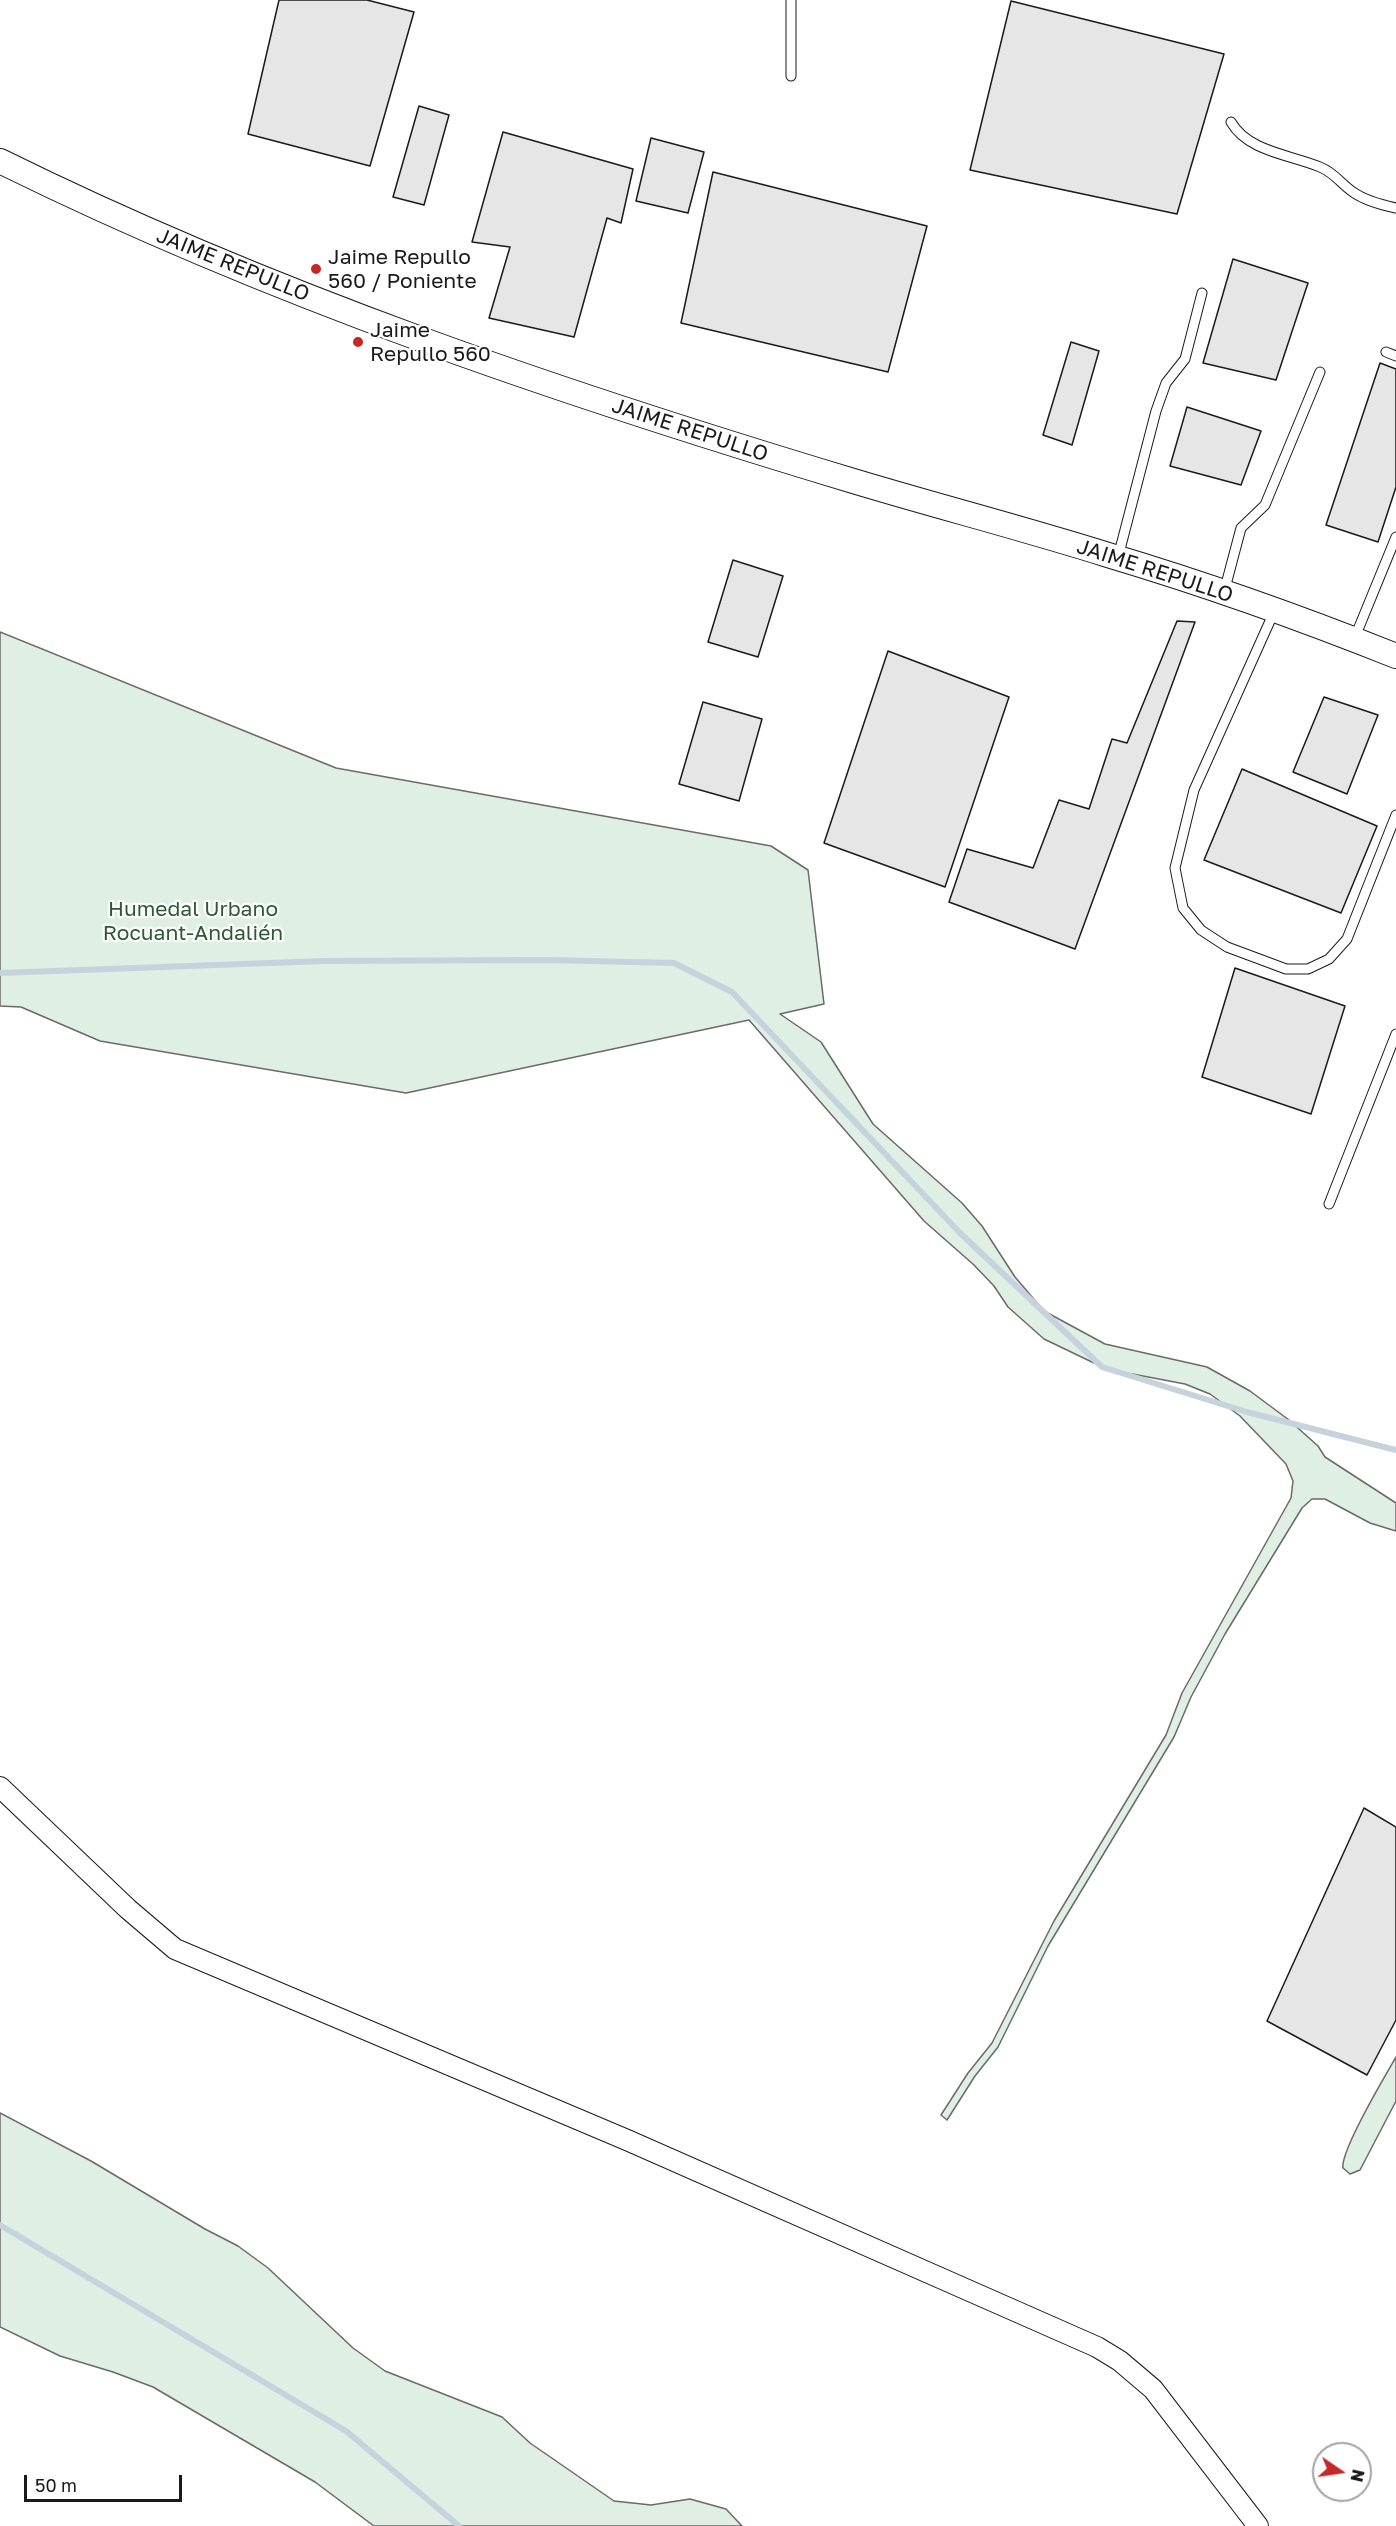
<!DOCTYPE html>
<html>
<head>
<meta charset="utf-8">
<style>
  body { margin:0 }
  #map { position:relative; width:1396px; height:2526px; overflow:hidden; background:#fff; font-family:"Golos Text",sans-serif }
  canvas { display:block }
  .north { position:absolute; left:1312px; top:2442px; width:60px; height:60px; box-sizing:border-box; background:#fff; border:2px solid #a3a3a3; border-radius:50%; rotate:103deg; font-size:16px; font-weight:700; line-height:24px; text-align:center; color:#1a1a1a }
  .north::after { content:''; display:block; margin:auto; width:21px; height:27px; background:#c62828; clip-path:polygon(50% 0,100% 100%,50% 72%,0 100%) }
  .scale { position:absolute; left:24px; top:2475px; width:158px; height:27px; box-sizing:border-box; border:3px solid #1a1a1a; border-top:0; padding-left:8px; font-size:18px; line-height:21px; white-space:nowrap; color:#1a1a1a; -webkit-text-stroke:4px #fff; paint-order:stroke }
</style>
</head>
<body>
<div id="map">
<canvas width="1396" height="2526"></canvas>
<div class="north">N</div>
<div class="scale">50 m</div>
</div>
<script>
const ctx = document.querySelector('canvas').getContext('2d');
ctx.lineJoin = 'round';
function fillPath(path, color) { ctx.fillStyle = color; ctx.fill(path, 'evenodd'); }
function strokePath(path, color, width, dash) { ctx.strokeStyle = color; ctx.lineWidth = width; ctx.lineCap = dash ? 'butt' : 'round'; ctx.setLineDash(dash || []); ctx.stroke(path); }
function label(font, color, halo, rows, align = 'center') {
  ctx.font = font + ' "Golos Text",sans-serif'; ctx.lineWidth = 4.5; ctx.setLineDash([]); ctx.textBaseline = 'middle'; ctx.strokeStyle = halo; ctx.fillStyle = color; for (const [text, x, y, turn = 0] of rows) {
    ctx.save(); ctx.translate(x, y); ctx.rotate((+turn || 0) * Math.PI / 180); ctx.textAlign = isNaN(turn) ? turn : align; if (halo) ctx.strokeText(text, 0, 0); ctx.fillText(text, 0, 0); ctx.restore();
  }
}
const green = new Path2D(`
  M 0,632 L 336,768 L 771,846 L 808,870 L 824,1004 L 780,1014 L 821,1042 L 873,1124 L 962,1203 L 982,1226 L 1015,1277 L 1044,1311 L 1105,1344 L 1207,1367 L 1250,1391 L 1289,1420 L 1318,1446 L 1325,1457 L 1396,1503 L 1396,1531 L 1370,1523 L 1325,1499 L 1312,1499 L 1302,1508 L 1225,1634 L 1191,1697 L 1174,1737 L 1048,1946 L 998,2047 L 975,2076 L 947,2120 L 941,2115 L 968,2073 L 992,2043 L 1054,1921 L 1166,1735 L 1182,1693 L 1291,1498 L 1293,1481 L 1286,1464 L 1240,1416 L 1210,1394 L 1185,1384 L 1122,1372 L 1094,1363 L 1044,1339 L 1008,1307 L 994,1286 L 974,1265 L 924,1221 L 749,1020 L 406,1093 L 100,1041 L 21,1007 L 0,1006 Z
  M 1396,2057 L 1396,2101 L 1360,2170 L 1350,2174 L 1343,2168 C 1340,2151 1385,2076 1396,2057 Z
  M 0,2113 L 91,2161 L 205,2229 L 238,2246 L 268,2268 L 353,2348 L 385,2371 L 502,2417 L 530,2443 L 614,2501 L 651,2505 L 690,2499 L 726,2509 L 742,2526 L 374,2526 L 315,2482 L 153,2387 L 113,2372 L 60,2356 L 0,2327 Z`);
fillPath(green, '#e0efe3');
strokePath(green, '#6a6a6a', 1.5);
strokePath(new Path2D(`
  M 0,973 L 324,961 L 548,960 L 674,963 L 732,992 L 960,1233 L 1102,1367 L 1247,1412 L 1396,1450
  M 0,2225 L 346,2431 L 459,2526`), '#c6d2dc', 6);
const building = new Path2D(`
  M 279,0 L 367,0 L 414,12 L 370,166 L 248,134 Z
  M 1011,1 L 1224,54 L 1177,214 L 970,170 Z
  M 419,106 L 449,115 L 424,205 L 393,197 Z
  M 503,132 L 633,169 L 621,223 L 607,218 L 574,337 L 489,318 L 510,247 L 472,242 Z
  M 651,138 L 704,152 L 688,213 L 636,201 Z
  M 713,172 L 927,226 L 888,372 L 681,323 Z
  M 1233,259 L 1308,283 L 1276,380 L 1203,363 Z
  M 1071,342 L 1099,351 L 1072,445 L 1043,435 Z
  M 1380,363 L 1396,369 L 1396,487 L 1378,542 L 1326,525 Z
  M 1187,407 L 1261,431 L 1241,485 L 1170,466 Z
  M 733,560 L 783,576 L 758,657 L 708,642 Z
  M 1177,621 L 1195,622 L 1075,949 L 949,902 L 967,849 L 1033,868 L 1059,800 L 1089,809 L 1112,739 L 1127,743 Z
  M 888,651 L 1009,697 L 945,887 L 824,843 Z
  M 1324,697 L 1378,715 L 1347,794 L 1293,772 Z
  M 703,702 L 762,719 L 739,801 L 679,784 Z
  M 1242,769 L 1377,826 L 1341,913 L 1204,860 Z
  M 1235,968 L 1345,1006 L 1311,1114 L 1202,1077 Z
  M 1364,1808 L 1396,1827 L 1396,2020 L 1367,2075 L 1267,2021 Z`);
fillPath(building, '#e6e6e6');
strokePath(building, '#1a1a1a', 1.5);
const service = new Path2D(`
  M 791,0 L 791,76
  M 1231,122 C 1248,152 1292,155 1320,167 C 1335,173 1341,184 1353,192 C 1364,200 1382,205 1396,208
  M 1386,352 L 1396,356
  M 1118,557 L 1156,411 L 1166,383 L 1185,359 L 1202,293
  M 1224,592 L 1241,528 L 1265,505 L 1320,372
  M 1274,612 L 1194,790 L 1175,868 L 1183,908 L 1201,930 L 1227,947 L 1286,969 L 1308,969 L 1329,959 L 1347,939 L 1396,815
  M 1355,637 L 1396,537
  M 1329,1204 L 1396,1034`);
const minor = new Path2D(`
  M 0,1787 L 128,1909 L 175,1949 L 627,2140 L 1097,2347 L 1120,2361 L 1153,2389 L 1258,2526`);
const tertiary = new Path2D(`
  M 0,161 C 271,295 561,393 850,480 C 936,506 1022,528 1108,555 C 1205,584 1301,618 1396,656`);
strokePath(service, '#1a1a1a', 11);
strokePath(minor, '#1a1a1a', 22);
strokePath(tertiary, '#1a1a1a', 26);
strokePath(service, '#fff', 9);
strokePath(minor, '#fff', 20);
strokePath(tertiary, '#fff', 24);
for (const [x, y, r, color] of [
  [316,269,6,"#c62828"],
  [358,342,6,"#c62828"]
]) { const dot = new Path2D(); dot.arc(x, y, r, 0, 2 * Math.PI); ctx.fillStyle = color; ctx.fill(dot); strokePath(dot, '#fff', 2); }
label('21px', '#1a1a1a', '#fff', [
  ["Jaime Repullo",328,257],
  ["560 / Poniente",328,281],
  ["Jaime",370,330],
  ["Repullo 560",370,354]
], 'left');
label('21px', '#1a1a1a', '#fff', [
  ["JAIME REPULLO",233,265,22],
  ["JAIME REPULLO",690,430,18],
  ["JAIME REPULLO",1155,571,18]
]);
label('21px', '#2b5a34', '#fff', [
  ["Humedal Urbano",193,909],
  ["Rocuant-Andalién",193,933]
]);
</script>
</body>
</html>
